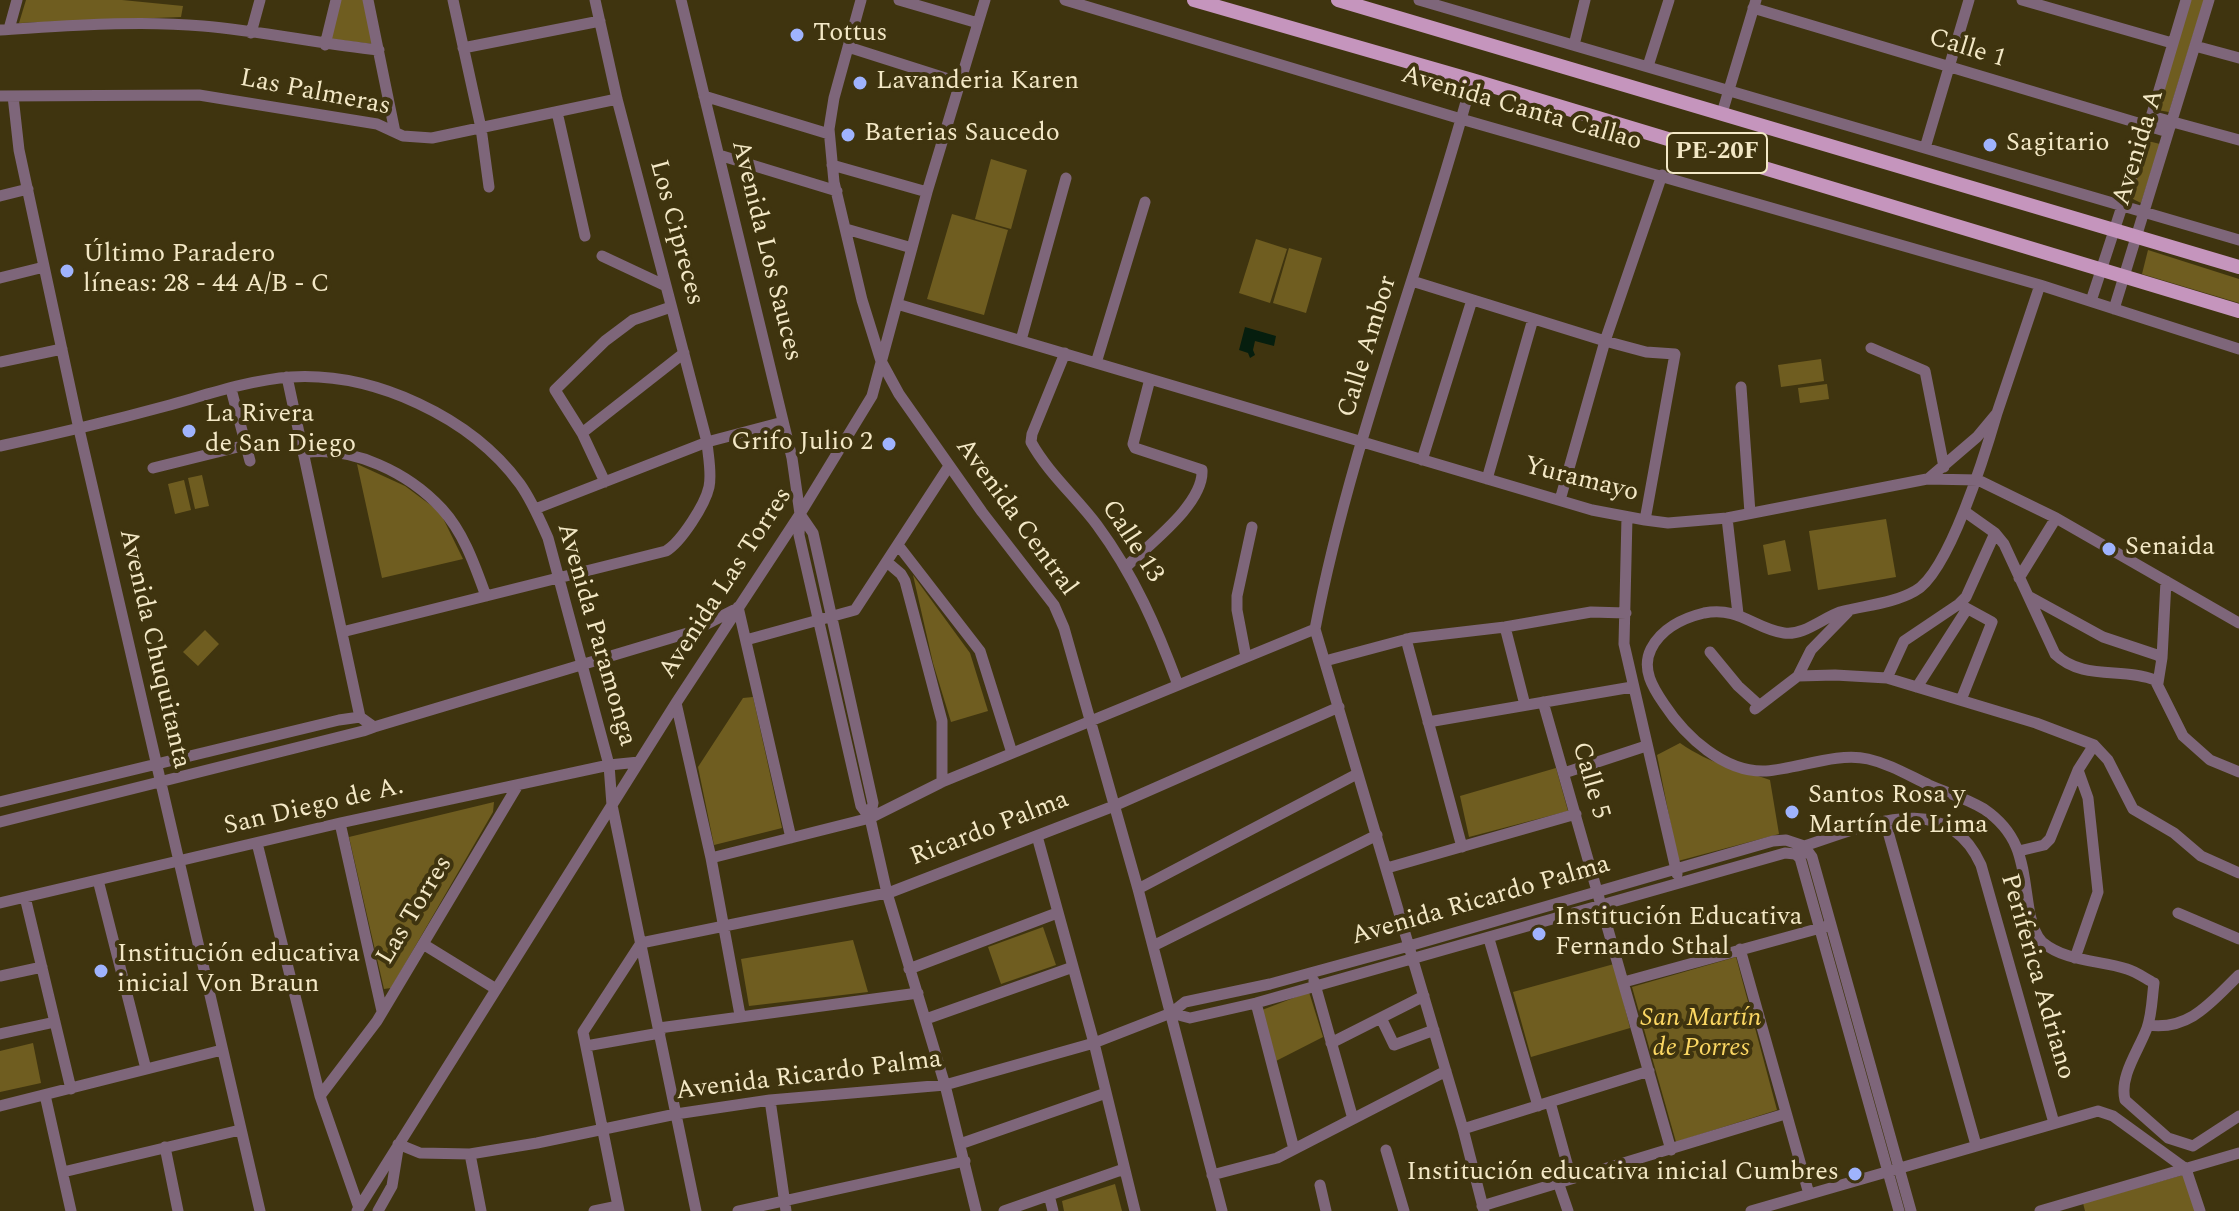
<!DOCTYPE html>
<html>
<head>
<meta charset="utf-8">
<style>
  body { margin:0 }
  canvas { display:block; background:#3f340f }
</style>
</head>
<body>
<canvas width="2239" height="1211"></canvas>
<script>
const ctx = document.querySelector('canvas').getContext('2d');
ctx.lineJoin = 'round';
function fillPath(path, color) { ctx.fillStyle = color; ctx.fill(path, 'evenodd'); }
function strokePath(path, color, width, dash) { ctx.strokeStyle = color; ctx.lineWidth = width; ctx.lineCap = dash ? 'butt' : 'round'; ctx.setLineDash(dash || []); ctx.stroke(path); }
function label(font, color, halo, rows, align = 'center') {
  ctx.font = font + ' Spectral,serif'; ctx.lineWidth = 8; ctx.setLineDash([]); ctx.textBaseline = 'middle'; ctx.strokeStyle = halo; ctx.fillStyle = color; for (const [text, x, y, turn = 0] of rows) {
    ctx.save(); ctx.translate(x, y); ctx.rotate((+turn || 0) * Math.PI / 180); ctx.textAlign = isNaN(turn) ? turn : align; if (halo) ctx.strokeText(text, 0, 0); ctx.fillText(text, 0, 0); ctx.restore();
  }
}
fillPath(new Path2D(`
  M 26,0 L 122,0 L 183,6 L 181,17 L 19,23 Z
  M 339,0 L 364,0 L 373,44 L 330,39 Z
  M 2190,0 L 2204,0 L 2169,112 L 2157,110 Z
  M 2148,141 L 2160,144 L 2141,203 L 2131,198 Z
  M 991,159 L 1027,170 L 1011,229 L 975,219 Z
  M 952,214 L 1008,230 L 984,315 L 927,299 Z
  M 1256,239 L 1287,249 L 1270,303 L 1239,293 Z
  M 1289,248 L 1322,258 L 1306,313 L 1273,303 Z
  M 2148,250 L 2239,279 L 2239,303 L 2142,274 Z
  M 1821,359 L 1824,381 L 1781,387 L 1778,365 Z
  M 1827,384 L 1829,399 L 1800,403 L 1798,388 Z
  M 357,464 L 405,486 L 440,512 L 463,559 L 382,578 Z
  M 202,475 L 209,506 L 195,509 L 188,478 Z
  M 184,480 L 191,510 L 175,514 L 168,484 Z
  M 1886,519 L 1896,577 L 1818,590 L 1809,531 Z
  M 1785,540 L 1791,571 L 1768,575 L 1763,545 Z
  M 913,575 L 970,653 L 988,711 L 951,722 L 933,663 Z
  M 205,630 L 219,644 L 198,666 L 183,652 Z
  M 753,697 L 782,828 L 714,845 L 698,767 L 743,698 Z
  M 1680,743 C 1712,765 1735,768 1770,780 L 1779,834 L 1678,861 L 1657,755 Z
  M 1556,768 L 1568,811 L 1469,837 L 1460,796 Z
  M 494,802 L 493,812 L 391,988 L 384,989 L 349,837 Z
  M 1043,927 L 1056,965 L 1001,984 L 988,947 Z
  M 853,940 L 868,992 L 749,1006 L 741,959 Z
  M 1736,957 L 1777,1110 L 1676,1142 L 1632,987 Z
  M 1614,964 L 1630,1028 L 1531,1057 L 1513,992 Z
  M 1309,992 L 1323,1037 L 1274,1062 L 1262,1010 Z
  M 33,1043 L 41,1083 L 0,1092 L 0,1051 Z
  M 2183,1175 L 2197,1211 L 2085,1211 L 2083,1203 Z
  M 1115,1184 L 1122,1211 L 1064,1211 L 1062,1201 Z`), '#6f5d20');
fillPath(new Path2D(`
  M 1245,327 L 1276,336 L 1274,346 L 1255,341 L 1253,350 L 1255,355 L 1250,358 L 1248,353 L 1239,350 Z`), '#061e0e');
strokePath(new Path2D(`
  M 368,0 L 395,132
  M 453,0 L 481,128 L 489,187
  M 681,0 L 792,458 L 800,514 L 799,535 L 861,806 L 870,818 L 887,893 L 945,1085 L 976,1211
  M 861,0 L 834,98 L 829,129 L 834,182 L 862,300 L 881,361 L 899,394 L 982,512 L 1054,605 L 1064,628 L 1138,889 L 1222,1211
  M 899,0 L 978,23
  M 1065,0 L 1461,119 L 2040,285 L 2239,349
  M 1419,0 L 2239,240
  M 2022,0 L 2172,43
  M 1753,8 L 2168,132
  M 9,29 L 17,0
  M 0,30 C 67,26 136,20 203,26 C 262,31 320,44 379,50
  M 251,33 L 260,0
  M 325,45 L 336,0
  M 1574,45 L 1585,0
  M 2195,46 L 2239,58
  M 848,47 L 961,83
  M 463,48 L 600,21
  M 1648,66 L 1669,0
  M 1472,80 C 1423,263 1351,442 1315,629 L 1463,1129 L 1484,1211
  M 0,96 L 199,95 L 377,124 L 403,136 L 432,138 L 617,99
  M 13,96 L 19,150 L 79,429 L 260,1211
  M 704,96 L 829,134
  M 557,112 L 585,236
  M 1722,113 L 1756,0
  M 2151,116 L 2239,140
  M 1925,148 L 1969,0
  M 719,155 L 837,191
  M 832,165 L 927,192
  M 0,196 L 28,189
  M 846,229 L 912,248
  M 602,256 L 666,286
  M 0,278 L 44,267
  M 1412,281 L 1605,341 L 1646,352 L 1675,354 L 1645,520
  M 2091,301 L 2148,127 L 2186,0
  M 897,304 L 1592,510 L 1645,520 L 1668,523 L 1692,521 L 1727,518 L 1927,479 L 1978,480 L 2056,518 L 2239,623
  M 2114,309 L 2209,0
  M 1021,340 L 1066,178
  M 1871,348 L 1925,371 L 1944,467
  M 1065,353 L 1032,434 L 1031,442 C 1048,473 1077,498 1097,525 C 1134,575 1157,628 1178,685
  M 0,362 L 62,349
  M 1096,363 L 1145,202
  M 287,377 L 360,717
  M 1741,387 L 1750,513
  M 231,389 L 250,461
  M 1997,413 C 1986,451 1949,573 1915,591 C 1892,604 1865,605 1840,612 C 1823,618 1803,636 1784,633 C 1755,629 1739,606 1704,613 C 1683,618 1661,629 1651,649 C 1641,669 1653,688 1664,704 C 1685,736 1724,773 1766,771 C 1798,769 1836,752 1868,759 C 1890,764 1908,775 1929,785 C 1947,793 1966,798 1984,809 C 2025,837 2022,870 2030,915 C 2032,923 2036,936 2042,942 C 2066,962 2099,960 2127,969 C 2137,972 2146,979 2154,983 C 2152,998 2152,1014 2147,1028 C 2139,1050 2119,1076 2125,1100 L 2168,1138 L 2193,1146 L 2239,1116
  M 582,433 L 684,353
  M 0,446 C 56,434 111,421 166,406 C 206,395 249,380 291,377 C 374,372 471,417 520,484 C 532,501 540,520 548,538 L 609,765 L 612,805 L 696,1211
  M 303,453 C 352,445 409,473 442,509 C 464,533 475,566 486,596
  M 1422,460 L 1472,300
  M 153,468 L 246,445
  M 1487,479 L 1533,319
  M 1928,479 L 1977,437 L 1997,413 L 2040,285
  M 605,482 L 582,433 L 555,390 L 605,341 L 633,320 L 671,307
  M 1560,500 L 1605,341 L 1662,175
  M 535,509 L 707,442 L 783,422
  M 1964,511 L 1995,533 L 2004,544 L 2055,654 C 2083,681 2122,667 2155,680 L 2183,736 L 2210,760 L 2239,772
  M 800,514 L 813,533 L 873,803 L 870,818
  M 1627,517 L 1624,644 L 1677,874
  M 1727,518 L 1738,614
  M 898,545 L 980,651 L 1012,753
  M 887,562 L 901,574 L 905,581 L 942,721 L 942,782
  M 1126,567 C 1149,544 1204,504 1202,470 L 1135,448 L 1133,444 L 1150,379
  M 2019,578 L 2056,518
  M 2030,597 L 2103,637 L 2157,655 L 2162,658 L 2158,683
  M 1959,604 L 1992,622 L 1961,700
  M 738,607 L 791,838
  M 1505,627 L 1525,705
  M 342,632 L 666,551 C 681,542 705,505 709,487 C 712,473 708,456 707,442 L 617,99 L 595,0
  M 1406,639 L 1462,847
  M 746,640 L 855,610 L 949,466
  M 1710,652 L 1738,686 L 1759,705
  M 1246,657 L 1237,610 L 1237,596 L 1252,527
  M 2162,658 L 2166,581
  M 1325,661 L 1411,638 L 1505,627 L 1591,612 L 1626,613
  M 1798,676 L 1835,675 L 1887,678 L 2036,723 L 2094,745 L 2108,760 L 2133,809 L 2174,833 L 2201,856 L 2239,873
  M 1887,678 L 1904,641 L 1959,604 L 1966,597 L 1995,533
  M 1917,687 L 1967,609
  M 1543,702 L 1671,1150
  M 676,703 L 711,858 L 740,1015
  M 1755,709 L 1798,676 L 1811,650 L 1848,612
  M 1428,722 L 1632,687
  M 1564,773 L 1646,746
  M 0,802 L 339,720 L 360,717 L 374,727 L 691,632 L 734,610
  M 1885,821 L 1976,1145
  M 0,822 L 363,731 L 374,727
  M 340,823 L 382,1011
  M 1037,836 L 1094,1043 L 1135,1211
  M 257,843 L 320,1096 L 359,1208
  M 1804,846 L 1812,857 L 1911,1211
  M 1800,849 L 1804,846 C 1865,827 1945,786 1981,865 L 2054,1123
  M 2019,851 L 2044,845 L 2050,839 L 2078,770
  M 1795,854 L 1800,858 L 1899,1211
  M 711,858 L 870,818 L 942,782 L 1315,629
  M 1387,868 L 1576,814
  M 98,880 L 146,1069
  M 1138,889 L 1357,774
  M 25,897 L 71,1089
  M 0,903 L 340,823 L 609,765 L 639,762
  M 2178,913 L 2239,939
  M 1489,939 L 1538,1106
  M 423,944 L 496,989
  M 1153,946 L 1377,835
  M 1740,949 L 1809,1194
  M 2075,958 L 2098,892 L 2088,798 L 2078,770 L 2094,745
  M 909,969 L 1057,913
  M 0,976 L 42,967
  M 1314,981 L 1353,1119
  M 1624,982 L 1824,927
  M 1256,1003 L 1294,1149
  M 1171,1013 L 1190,1018 L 1256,1003 L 1785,853 L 1795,854
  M 1381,1018 L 1394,1045 L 1434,1030
  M 926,1019 L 1073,967
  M 2148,1025 C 2190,1031 2212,1001 2239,975
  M 659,1028 L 918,993
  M 0,1034 L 55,1022
  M 1331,1043 L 1424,996
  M 586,1046 L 660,1033
  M 45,1095 L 71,1211
  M 320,1096 L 377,1021 L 518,785
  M 770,1100 L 786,1211
  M 1550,1102 L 1571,1178
  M 0,1106 L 222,1050
  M 1463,1129 L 1649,1071
  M 398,1144 L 420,1153 L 470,1154 L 537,1143 L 676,1114 L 770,1100 L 945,1085 L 1094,1043 L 1171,1013 L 1185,1002 L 1270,984 L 1409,946 L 1773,841 L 1786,840 L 1804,846
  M 960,1144 L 1106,1093
  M 165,1147 L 178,1211
  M 1386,1150 L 1404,1211
  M 470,1154 L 481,1211
  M 63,1172 L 240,1130
  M 1212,1175 L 1277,1158 L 1446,1071
  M 1558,1182 L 1568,1211
  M 1320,1185 L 1326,1211
  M 1049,1195 L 1053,1211
  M 1482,1206 L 1785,1114
  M 357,1211 L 676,703 L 800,514 L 872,396 L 927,192 L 985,0
  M 378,1211 L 392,1186 L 398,1149
  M 594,1211 L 618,1206
  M 619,1211 L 583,1032 L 641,943 L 891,892 L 1114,806 L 1339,707
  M 738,1211 L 965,1161
  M 1004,1211 L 1124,1169
  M 1751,1211 L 2098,1111 L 2113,1116 L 2186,1169 L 2200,1211
  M 2040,1211 L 2239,1153`), '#7e667a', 11);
strokePath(new Path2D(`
  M 1194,0 L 1472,80 L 2239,311
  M 1338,0 L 2239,267`), '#c595bd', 14);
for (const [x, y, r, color] of [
  [797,35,8,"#9fb3fd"],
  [860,83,8,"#9fb3fd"],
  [848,135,8,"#9fb3fd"],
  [1990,145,8,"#9fb3fd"],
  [67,271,8,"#9fb3fd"],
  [189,431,8,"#9fb3fd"],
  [889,444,8,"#9fb3fd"],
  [2109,549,8,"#9fb3fd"],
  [1792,812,8,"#9fb3fd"],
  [1539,934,8,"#9fb3fd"],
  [101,971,8,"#9fb3fd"],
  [1855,1174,8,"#9fb3fd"]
]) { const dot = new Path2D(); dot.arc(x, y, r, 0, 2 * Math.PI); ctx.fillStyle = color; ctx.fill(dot); strokePath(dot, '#3f340f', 3); }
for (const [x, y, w] of [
  [1717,153,100]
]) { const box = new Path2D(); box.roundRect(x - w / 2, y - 20, w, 40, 6); ctx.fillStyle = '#3f340f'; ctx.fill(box); strokePath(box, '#f3e8c6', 2); }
label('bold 24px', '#f3e8c6', null, [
  ["PE-20F",1717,153]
]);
label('26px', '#f3e8c6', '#3f340f', [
  ["Tottus",813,35],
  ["Lavanderia Karen",876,83],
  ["Baterias Saucedo",864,135],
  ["Sagitario",2006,145],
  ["Último Paradero",83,256],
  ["líneas: 28 - 44 A/B - C",83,286],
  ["La Rivera",205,416],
  ["de San Diego",205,446],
  ["Grifo Julio 2",873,444,"right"],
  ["Senaida",2125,549],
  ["Santos Rosa y",1808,797],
  ["Martín de Lima",1808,827],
  ["Institución Educativa",1555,919],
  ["Fernando Sthal",1555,949],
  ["Institución educativa",117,956],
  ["inicial Von Braun",117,986],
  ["Institución educativa inicial Cumbres",1839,1174,"right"]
], 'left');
label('26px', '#f3e8c6', '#3f340f', [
  ["Calle 1",1967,50,17],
  ["Las Palmeras",315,94,11],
  ["Avenida Canta Callao",1521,110,16],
  ["Avenida A",2140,148,-73],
  ["Los Cipreces",675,233,75],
  ["Avenida Los Sauces",765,251,76],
  ["Calle Ambor",1369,347,-73],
  ["Yuramayo",1581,481,14],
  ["Avenida Central",1015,518,54],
  ["Calle 13",1131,542,57],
  ["Avenida Las Torres",727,584,-57],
  ["Avenida Paramonga",595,635,74],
  ["Avenida Chuquitanta",153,649,77],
  ["Calle 5",1589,781,74],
  ["San Diego de A.",314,808,-13],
  ["Ricardo Palma",990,830,-21],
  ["Avenida Ricardo Palma",1481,902,-16],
  ["Las Torres",416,911,-59],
  ["Periferica Adriano",2036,977,74],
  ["Avenida Ricardo Palma",809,1077,-7]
]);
label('italic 26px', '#fbd763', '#3f340f', [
  ["San Martín",1701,1020],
  ["de Porres",1701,1050]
]);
</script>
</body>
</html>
